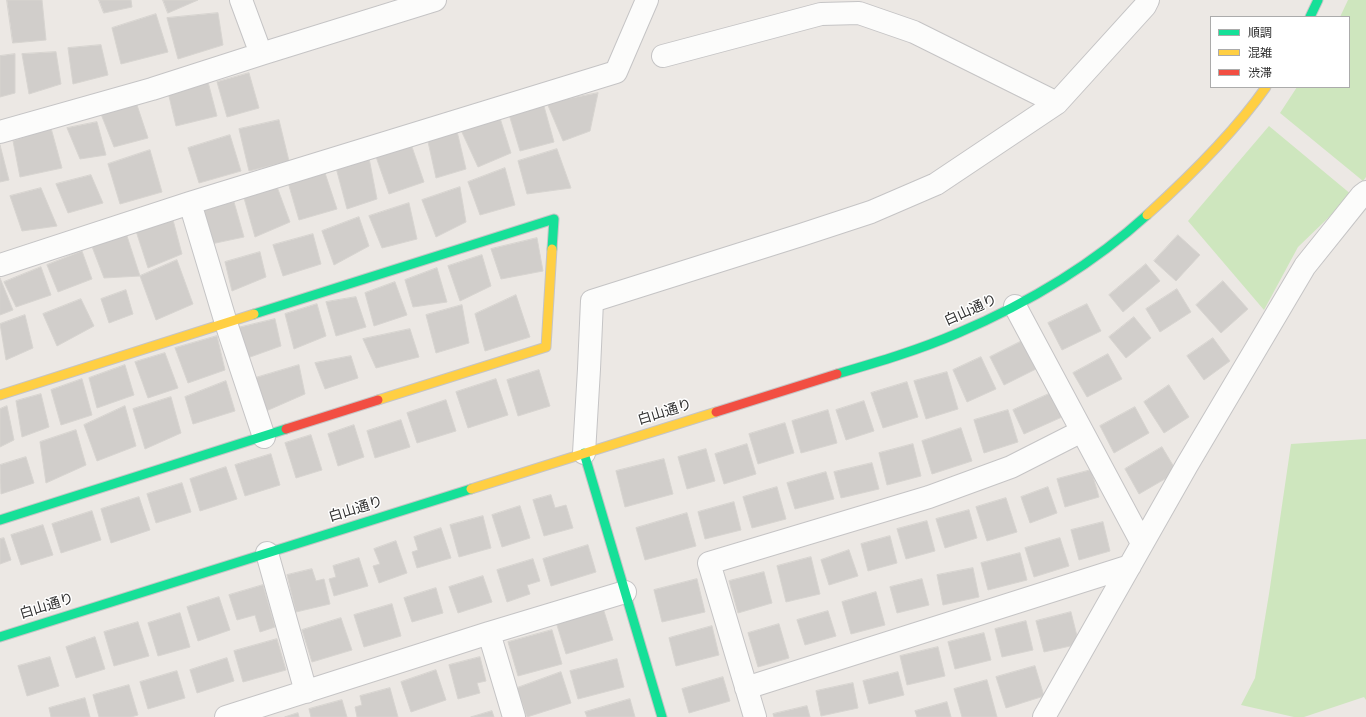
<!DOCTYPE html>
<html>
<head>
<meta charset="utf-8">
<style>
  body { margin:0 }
  #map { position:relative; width:1366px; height:717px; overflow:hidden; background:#ece8e4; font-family:Jost,"Noto Sans JP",sans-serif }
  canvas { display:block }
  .legend { position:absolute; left:1210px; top:16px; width:140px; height:72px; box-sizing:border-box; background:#fff; border:1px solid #ababab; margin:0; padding:5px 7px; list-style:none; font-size:12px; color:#2e2e2e }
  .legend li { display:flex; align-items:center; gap:8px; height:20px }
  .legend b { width:20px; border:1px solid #ababab }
</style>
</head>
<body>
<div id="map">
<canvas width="1366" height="717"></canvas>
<ul class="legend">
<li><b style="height:5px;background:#16e098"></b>順調</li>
<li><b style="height:5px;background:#ffcf43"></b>混雑</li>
<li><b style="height:5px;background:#f24e42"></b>渋滞</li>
</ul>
</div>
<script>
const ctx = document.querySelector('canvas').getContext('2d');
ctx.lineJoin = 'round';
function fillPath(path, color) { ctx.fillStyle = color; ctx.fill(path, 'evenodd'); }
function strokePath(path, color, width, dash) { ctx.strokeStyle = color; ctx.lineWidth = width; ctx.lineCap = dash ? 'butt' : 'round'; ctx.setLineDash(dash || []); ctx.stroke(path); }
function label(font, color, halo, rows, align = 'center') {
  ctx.font = font + ' Jost,"Noto Sans JP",sans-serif'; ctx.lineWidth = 3; ctx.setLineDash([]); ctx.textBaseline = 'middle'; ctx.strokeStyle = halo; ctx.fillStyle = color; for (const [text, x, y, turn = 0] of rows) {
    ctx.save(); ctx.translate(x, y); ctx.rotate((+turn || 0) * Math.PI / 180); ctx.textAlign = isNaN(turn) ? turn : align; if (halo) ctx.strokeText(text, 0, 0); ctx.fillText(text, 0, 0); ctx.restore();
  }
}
fillPath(new Path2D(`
  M 1348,0 L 1366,0 L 1366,177 L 1363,181 L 1280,113 L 1297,87 L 1349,87 L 1349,17 L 1340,17 Z
  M 1269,126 L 1352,195 L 1298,247 L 1264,310 L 1188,221 Z
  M 1366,439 L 1366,700 L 1364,697 L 1304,717 L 1294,717 L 1241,705 L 1255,678 L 1269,594 L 1291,444 Z`), '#cee6be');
const building = new Path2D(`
  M 7,0 L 42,0 L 46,40 L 13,43 Z
  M 99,0 L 131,0 L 132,7 L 104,13 Z
  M 163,0 L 198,0 L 168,13 Z
  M 218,13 L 223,45 L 178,59 L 167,18 Z
  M 156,14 L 168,52 L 121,64 L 112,28 Z
  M 101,45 L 108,75 L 73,84 L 68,48 Z
  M 56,52 L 61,84 L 29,94 L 22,54 Z
  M 15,54 L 15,93 L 0,97 L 0,56 Z
  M 249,73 L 259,108 L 227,117 L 217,82 Z
  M 208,82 L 217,116 L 176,126 L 168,92 Z
  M 598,93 L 590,131 L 563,141 L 547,103 Z
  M 542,99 L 554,142 L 520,151 L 508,111 Z
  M 137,105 L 148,138 L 114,147 L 101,114 Z
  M 500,118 L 511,153 L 478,167 L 460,128 Z
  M 279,120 L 289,161 L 249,171 L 239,129 Z
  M 97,122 L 106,155 L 80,159 L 67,128 Z
  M 456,127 L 466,169 L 436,178 L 427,137 Z
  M 51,128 L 62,168 L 20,177 L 13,141 Z
  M 230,135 L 241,171 L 199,183 L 188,148 Z
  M 409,138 L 424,182 L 389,194 L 374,151 Z
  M 0,145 L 9,180 L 0,182 Z
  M 557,149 L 571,188 L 527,194 L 518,161 Z
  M 150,150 L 162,192 L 120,204 L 108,164 Z
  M 369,158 L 377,199 L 347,209 L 335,164 Z
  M 505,168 L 515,205 L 480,215 L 468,182 Z
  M 324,170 L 337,209 L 299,220 L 287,179 Z
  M 91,175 L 103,203 L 68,213 L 56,184 Z
  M 276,184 L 290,222 L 255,237 L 244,198 Z
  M 460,187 L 466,222 L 436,237 L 422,200 Z
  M 41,188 L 57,226 L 22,231 L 10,196 Z
  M 234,202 L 244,237 L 211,244 L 200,210 Z
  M 409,203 L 417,239 L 382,248 L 369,216 Z
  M 359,217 L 369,246 L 334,265 L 322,231 Z
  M 173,220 L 182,254 L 148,268 L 136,231 Z
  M 126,233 L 140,276 L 104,278 L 91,244 Z
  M 313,234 L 321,264 L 283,276 L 273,245 Z
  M 1178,235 L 1200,255 L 1176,281 L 1154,261 Z
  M 537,238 L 543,271 L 501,279 L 491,249 Z
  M 82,251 L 92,279 L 58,292 L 47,265 Z
  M 260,252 L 266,277 L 232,291 L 225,262 Z
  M 482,255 L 491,286 L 460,301 L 448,266 Z
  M 177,260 L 193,304 L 156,320 L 140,276 Z
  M 1146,264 L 1160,281 L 1123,312 L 1109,295 Z
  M 41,267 L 51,295 L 16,307 L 4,282 Z
  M 437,268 L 447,302 L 413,307 L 405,280 Z
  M 0,278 L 13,310 L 0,315 Z
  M 1223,281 L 1248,309 L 1221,333 L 1196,305 Z
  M 395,282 L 407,315 L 374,326 L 365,293 Z
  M 1177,289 L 1191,312 L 1160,332 L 1146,309 Z
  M 126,290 L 133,314 L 109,323 L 101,299 Z
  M 516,295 L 530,337 L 485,351 L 475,314 Z
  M 356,297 L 366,327 L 336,336 L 326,302 Z
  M 81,299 L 94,326 L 57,346 L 43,314 Z
  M 317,304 L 326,336 L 294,349 L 285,314 Z
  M 1087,304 L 1101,331 L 1062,350 L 1048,323 Z
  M 462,305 L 469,343 L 436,353 L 426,315 Z
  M 25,315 L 33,348 L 6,360 L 0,324 Z
  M 1134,317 L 1151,338 L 1126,358 L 1109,337 Z
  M 275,319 L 281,346 L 239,361 L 229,330 Z
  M 410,329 L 419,357 L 376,368 L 363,339 Z
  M 217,336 L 225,370 L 188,383 L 175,348 Z
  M 1213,338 L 1230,361 L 1204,380 L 1187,356 Z
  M 1022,341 L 1036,369 L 1004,385 L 990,357 Z
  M 165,353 L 178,388 L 148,398 L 135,362 Z
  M 1108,354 L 1122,379 L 1087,397 L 1073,373 Z
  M 351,356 L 358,378 L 325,389 L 315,363 Z
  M 981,357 L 996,389 L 967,402 L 953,370 Z
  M 125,365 L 134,395 L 97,408 L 89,378 Z
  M 299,365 L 305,394 L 257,415 L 245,381 Z
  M 539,370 L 550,406 L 518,416 L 507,380 Z
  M 947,372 L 958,409 L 926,419 L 914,381 Z
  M 82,379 L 92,415 L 61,425 L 51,390 Z
  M 496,379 L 508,415 L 468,428 L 456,392 Z
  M 226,381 L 235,411 L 193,424 L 185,397 Z
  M 907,382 L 918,417 L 883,428 L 871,393 Z
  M 1169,385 L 1189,417 L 1164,433 L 1144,402 Z
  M 1051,393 L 1062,417 L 1024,434 L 1013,410 Z
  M 41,394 L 49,427 L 22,437 L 16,401 Z
  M 171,397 L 181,433 L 145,449 L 133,409 Z
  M 446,400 L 456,431 L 417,443 L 407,413 Z
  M 864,401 L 874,431 L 846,440 L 836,410 Z
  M 7,406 L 14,440 L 0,447 L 0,409 Z
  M 125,406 L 136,446 L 97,461 L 84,425 Z
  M 1135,407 L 1149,433 L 1114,453 L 1100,426 Z
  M 828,410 L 837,443 L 801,453 L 792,421 Z
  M 1008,410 L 1018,442 L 984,453 L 974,420 Z
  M 401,420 L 410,447 L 375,458 L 367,431 Z
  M 785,423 L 794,453 L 758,464 L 749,434 Z
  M 354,425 L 364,457 L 338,466 L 328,434 Z
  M 961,428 L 972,461 L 932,474 L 922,441 Z
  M 76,430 L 86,465 L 46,483 L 40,442 Z
  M 311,435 L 322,470 L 296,478 L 285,443 Z
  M 747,444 L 756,474 L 724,484 L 715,454 Z
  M 913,444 L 921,476 L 887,485 L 879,453 Z
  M 1162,447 L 1177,472 L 1139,494 L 1125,469 Z
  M 706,449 L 715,481 L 687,489 L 678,457 Z
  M 271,454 L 280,485 L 245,496 L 235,465 Z
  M 26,457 L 34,483 L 1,494 L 0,465 Z
  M 664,459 L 673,494 L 625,507 L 616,471 Z
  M 872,463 L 879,489 L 841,498 L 834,472 Z
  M 226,467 L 237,499 L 200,511 L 190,479 Z
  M 1091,470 L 1099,497 L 1065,507 L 1057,479 Z
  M 826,472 L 834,499 L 795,509 L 787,483 Z
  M 182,483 L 191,512 L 156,523 L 147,494 Z
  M 777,487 L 786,519 L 752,528 L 743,497 Z
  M 1048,487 L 1057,513 L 1030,523 L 1021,497 Z
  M 551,495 L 555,508 L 566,505 L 573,528 L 544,536 L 533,500 Z
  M 139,497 L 150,530 L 111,543 L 101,509 Z
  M 1006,498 L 1017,532 L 987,541 L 976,507 Z
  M 734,502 L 741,530 L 705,539 L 698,512 Z
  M 520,506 L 530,538 L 502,547 L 492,515 Z
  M 969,510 L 977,538 L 945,548 L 936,519 Z
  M 92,511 L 101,540 L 61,553 L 52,524 Z
  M 687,513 L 696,546 L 645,560 L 636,528 Z
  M 483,516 L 491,548 L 459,557 L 450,525 Z
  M 927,521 L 935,551 L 906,559 L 897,529 Z
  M 1103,522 L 1110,551 L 1079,560 L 1071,530 Z
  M 43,525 L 53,555 L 21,565 L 11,535 Z
  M 441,528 L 451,558 L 417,568 L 412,552 L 418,550 L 414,537 Z
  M 890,536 L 897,563 L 868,571 L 861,544 Z
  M 4,538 L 11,560 L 0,564 L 0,539 Z
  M 1060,538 L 1069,566 L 1034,577 L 1025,548 Z
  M 396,541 L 407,573 L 379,583 L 373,566 L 380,564 L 374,549 Z
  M 588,545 L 596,572 L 551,586 L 543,559 Z
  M 849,550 L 858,576 L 829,585 L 821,560 Z
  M 1020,553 L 1027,580 L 988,590 L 981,563 Z
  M 811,557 L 820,594 L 786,602 L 777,566 Z
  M 359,558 L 368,586 L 334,596 L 329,579 L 336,577 L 333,566 Z
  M 533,559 L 540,581 L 527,585 L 530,594 L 507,602 L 497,570 Z
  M 973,568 L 979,597 L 943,605 L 937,575 Z
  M 312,569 L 316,581 L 324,579 L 330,604 L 296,612 L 287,575 Z
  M 764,572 L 772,603 L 738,613 L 729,581 Z
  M 483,576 L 492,602 L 458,613 L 449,587 Z
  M 697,579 L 705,612 L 662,622 L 654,590 Z
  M 922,579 L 929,605 L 897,613 L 890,587 Z
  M 263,585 L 275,627 L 260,632 L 255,615 L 237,620 L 229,595 Z
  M 436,588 L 443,613 L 412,622 L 404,598 Z
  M 876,592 L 885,625 L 851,634 L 842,602 Z
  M 219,597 L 230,630 L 198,641 L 187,607 Z
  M 392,604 L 401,636 L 364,647 L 354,615 Z
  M 603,608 L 613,640 L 566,654 L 556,622 Z
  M 828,611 L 836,636 L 805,645 L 797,620 Z
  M 1071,612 L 1079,644 L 1044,652 L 1036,621 Z
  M 180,613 L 190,647 L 158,656 L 148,623 Z
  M 341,618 L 352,650 L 312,662 L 302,630 Z
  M 1026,621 L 1033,650 L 1002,657 L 995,629 Z
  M 138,622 L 149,656 L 114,666 L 104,632 Z
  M 779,624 L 789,658 L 758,667 L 748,633 Z
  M 712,626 L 719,655 L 676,666 L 669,638 Z
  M 552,630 L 562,664 L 518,676 L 508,642 Z
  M 984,633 L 991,660 L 955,669 L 948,642 Z
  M 95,637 L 105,669 L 76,678 L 66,647 Z
  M 277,639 L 286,670 L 243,682 L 234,651 Z
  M 938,647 L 945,676 L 907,685 L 900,656 Z
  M 50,657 L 59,686 L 27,696 L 18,666 Z
  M 480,657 L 486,681 L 477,683 L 480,693 L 458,699 L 449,665 Z
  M 227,658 L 234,681 L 197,693 L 190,670 Z
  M 617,659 L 624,687 L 578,699 L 570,671 Z
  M 1035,666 L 1044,696 L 1006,708 L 996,677 Z
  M 436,670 L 446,700 L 411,712 L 401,682 Z
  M 177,671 L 185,698 L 148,709 L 140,682 Z
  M 561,672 L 571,703 L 527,717 L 517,688 Z
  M 898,672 L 904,695 L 869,704 L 863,681 Z
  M 723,677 L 730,701 L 689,713 L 682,689 Z
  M 987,680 L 997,717 L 962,717 L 954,689 Z
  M 853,683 L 858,708 L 821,716 L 816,691 Z
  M 129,685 L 138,715 L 131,717 L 99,717 L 93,695 Z
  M 390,688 L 398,717 L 357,717 L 355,707 L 362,705 L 360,696 Z
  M 85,698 L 90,717 L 51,717 L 49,708 Z
  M 630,699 L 635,717 L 587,717 L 585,712 Z
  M 342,700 L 347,717 L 311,717 L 309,709 Z
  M 947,702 L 951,717 L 917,717 L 915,711 Z
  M 807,706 L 810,717 L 774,717 L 773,714 Z
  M 492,711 L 494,717 L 471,717 Z
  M 298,713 L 299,717 L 285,717 Z`);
fillPath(building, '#d1cecb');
strokePath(building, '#d7d4d0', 1);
const street = new Path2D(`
  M 261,54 L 435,0
  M 663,56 L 821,14 L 859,13 L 914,32 L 1057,103
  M 0,132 L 152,89 L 261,54 L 241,0
  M 190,203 L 226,323 L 264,437
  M 0,265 L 190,203 L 616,72 L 647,0
  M 1015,306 L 1142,543
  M 584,453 L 589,369 L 592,301 L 801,235 L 871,212 L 936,184 L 1057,103 L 1145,6 L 1148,0
  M 267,553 L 306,692
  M 489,633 L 625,592
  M 746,688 L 1130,566
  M 226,717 L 489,633 L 514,717
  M 755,717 L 709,563 L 929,497 L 1011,467 L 1082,431
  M 1044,717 L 1187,465 L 1305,266 L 1362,195 L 1366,192`);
const fast = new Path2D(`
  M 1310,17 L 1318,0
  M 254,314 L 554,219 L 552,249
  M 837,374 C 878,362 919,350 958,333 C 1026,304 1092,265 1147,215
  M 584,453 L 662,717
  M 0,520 L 286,429
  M 0,637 L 471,489`);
const slow = new Path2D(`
  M 1147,215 C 1189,177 1234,133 1266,87
  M 0,395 L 254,314
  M 378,400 L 546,347 L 552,249
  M 471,489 L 716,412`);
const jam = new Path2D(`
  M 716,412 L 837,374
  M 286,429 L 378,400`);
strokePath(street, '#c5c4c5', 24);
strokePath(fast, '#c5c4c5', 11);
strokePath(slow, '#c5c4c5', 11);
strokePath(jam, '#c5c4c5', 11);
strokePath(street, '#fcfcfb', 22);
strokePath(fast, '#16e098', 9);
strokePath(slow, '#ffcf43', 9);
strokePath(jam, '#f24e42', 9);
label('14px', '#2e2e2e', '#fff', [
  ["白山通り",971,311,-24],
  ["白山通り",665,413,-17],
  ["白山通り",356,510,-17],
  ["白山通り",47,607,-17]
]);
</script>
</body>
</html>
